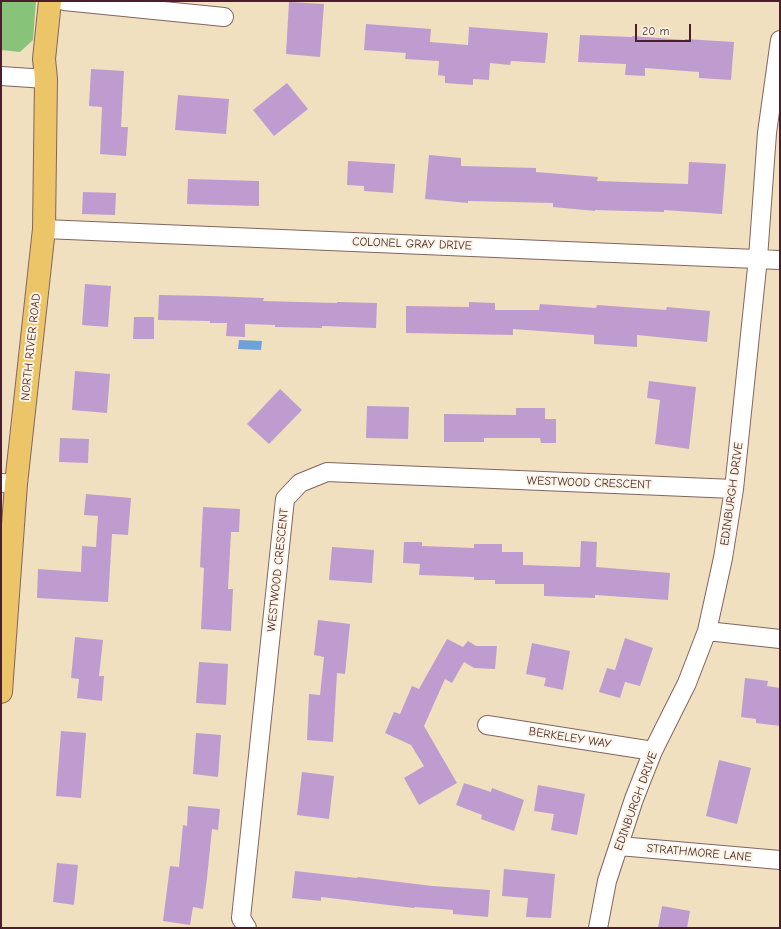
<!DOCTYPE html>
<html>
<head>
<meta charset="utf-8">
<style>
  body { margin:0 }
  #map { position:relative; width:781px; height:929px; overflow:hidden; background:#f0e0c0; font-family:"Comic Neue",sans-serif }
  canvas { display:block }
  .frame { position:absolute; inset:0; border:2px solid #4a1f2b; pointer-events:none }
  .scale { position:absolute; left:635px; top:24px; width:56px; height:18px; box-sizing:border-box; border:2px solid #4a1f2b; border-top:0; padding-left:5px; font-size:12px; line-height:14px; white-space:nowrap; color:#4a1f2b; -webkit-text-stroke:3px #fcf5e5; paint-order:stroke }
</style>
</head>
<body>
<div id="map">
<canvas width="781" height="929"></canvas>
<div class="frame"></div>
<div class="scale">20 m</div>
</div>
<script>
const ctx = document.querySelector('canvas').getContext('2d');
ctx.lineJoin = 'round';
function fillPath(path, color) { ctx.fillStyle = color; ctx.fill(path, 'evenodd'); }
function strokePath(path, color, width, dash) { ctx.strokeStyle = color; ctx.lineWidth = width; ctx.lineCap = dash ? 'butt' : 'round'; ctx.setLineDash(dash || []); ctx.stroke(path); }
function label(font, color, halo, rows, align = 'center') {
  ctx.font = font + ' "Comic Neue",sans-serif'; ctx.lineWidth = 4; ctx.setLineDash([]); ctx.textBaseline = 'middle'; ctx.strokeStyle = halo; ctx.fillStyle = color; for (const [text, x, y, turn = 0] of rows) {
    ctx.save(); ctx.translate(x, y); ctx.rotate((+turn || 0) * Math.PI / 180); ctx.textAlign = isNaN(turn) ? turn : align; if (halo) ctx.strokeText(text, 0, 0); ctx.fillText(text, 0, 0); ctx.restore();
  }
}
fillPath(new Path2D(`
  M 1,1 L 36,1 L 33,40 L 20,52 L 1,50 Z`), '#87c47a');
fillPath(new Path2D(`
  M 239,340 L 262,341 L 261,350 L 238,349 Z`), '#6da1d9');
fillPath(new Path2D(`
  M 289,2 L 324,4 L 320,57 L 286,54 Z
  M 366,24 L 431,29 L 430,42 L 468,45 L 469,27 L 548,33 L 545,63 L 511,61 L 510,65 L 490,63 L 489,80 L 473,79 L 473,85 L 445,83 L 445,76 L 438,75 L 439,61 L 405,59 L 406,53 L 364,50 Z
  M 580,35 L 632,37 L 632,36 L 685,40 L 685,39 L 734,42 L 731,80 L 699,78 L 699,72 L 645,68 L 645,76 L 625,75 L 626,64 L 578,62 Z
  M 91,69 L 124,71 L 121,127 L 128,127 L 126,156 L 100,154 L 102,107 L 89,106 Z
  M 287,83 L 308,109 L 274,136 L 253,110 Z
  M 178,95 L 229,99 L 226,134 L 175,130 Z
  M 429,155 L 461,158 L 461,166 L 536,168 L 536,172 L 598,177 L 597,181 L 688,184 L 689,162 L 726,164 L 722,214 L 664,210 L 664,212 L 595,210 L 595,211 L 553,207 L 553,203 L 468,201 L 468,203 L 425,199 Z
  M 348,161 L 395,164 L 393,193 L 364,191 L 364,186 L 347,185 Z
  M 188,179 L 259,181 L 259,206 L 187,204 Z
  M 83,192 L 116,193 L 115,215 L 82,214 Z
  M 85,284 L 111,286 L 108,327 L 82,325 Z
  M 159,295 L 211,296 L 264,298 L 263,301 L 337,303 L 337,302 L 377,303 L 376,328 L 322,326 L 322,328 L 275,327 L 275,325 L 245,324 L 245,337 L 226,336 L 227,323 L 210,323 L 210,321 L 158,320 Z
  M 469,302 L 495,303 L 495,310 L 539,310 L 540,304 L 596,308 L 597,305 L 666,310 L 667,307 L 710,311 L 707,342 L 637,335 L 637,347 L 594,344 L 594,335 L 513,329 L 513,335 L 406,333 L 406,306 L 469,307 Z
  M 134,317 L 154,317 L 154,339 L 133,339 Z
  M 75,371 L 110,374 L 107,413 L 72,410 Z
  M 649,381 L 696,387 L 689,449 L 655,444 L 660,400 L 647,398 Z
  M 280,389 L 302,410 L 269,444 L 247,424 Z
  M 367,406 L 409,407 L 408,439 L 366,438 Z
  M 516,408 L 545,408 L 545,419 L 556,419 L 556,443 L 541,443 L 540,438 L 484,438 L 484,442 L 444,442 L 444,414 L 516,415 Z
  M 60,438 L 89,439 L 88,463 L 59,462 Z
  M 86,494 L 131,498 L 128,535 L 112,534 L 108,602 L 37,598 L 38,569 L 81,572 L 82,546 L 96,547 L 98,516 L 84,515 Z
  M 203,507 L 240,509 L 239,532 L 231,532 L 228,589 L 233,589 L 231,631 L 201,629 L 204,568 L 200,567 Z
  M 581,541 L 597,542 L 596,567 L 670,573 L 668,600 L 595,595 L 595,598 L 544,596 L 544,584 L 495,584 L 495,580 L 474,580 L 474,577 L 419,575 L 420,564 L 403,563 L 404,542 L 422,542 L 422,546 L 474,548 L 474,544 L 502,544 L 502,552 L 523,552 L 523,565 L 580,567 Z
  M 332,547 L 374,550 L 372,583 L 329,580 Z
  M 318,620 L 350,624 L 345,674 L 337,673 L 333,742 L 307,740 L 309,694 L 320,695 L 324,657 L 314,655 Z
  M 75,637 L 103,640 L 99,676 L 104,676 L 102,701 L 77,698 L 79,679 L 71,678 Z
  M 625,638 L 653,648 L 640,686 L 625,682 L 620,698 L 599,692 L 607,668 L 615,670 Z
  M 447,639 L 463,647 L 468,641 L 476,646 L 497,646 L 495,669 L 474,668 L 464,662 L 452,683 L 445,679 L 424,726 L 457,783 L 419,805 L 404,778 L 424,766 L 411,745 L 385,733 L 394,712 L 400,714 L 412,686 L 419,689 Z
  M 532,643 L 570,651 L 563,690 L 544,686 L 546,678 L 526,674 Z
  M 199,662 L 228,664 L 226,705 L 196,703 Z
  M 745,678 L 768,681 L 767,686 L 780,688 L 780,726 L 756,723 L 756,719 L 741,717 Z
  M 61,731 L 86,733 L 81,798 L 56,796 Z
  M 196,733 L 221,735 L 218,777 L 193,774 Z
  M 719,760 L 751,768 L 737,824 L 706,816 Z
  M 302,772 L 334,776 L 329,819 L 297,815 Z
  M 464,783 L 491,792 L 492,788 L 524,800 L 514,831 L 481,819 L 482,815 L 456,805 Z
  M 538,785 L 585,794 L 577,835 L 551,830 L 554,814 L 534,811 Z
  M 188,806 L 220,809 L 218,830 L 212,829 L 207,878 L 203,909 L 193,907 L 190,925 L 163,921 L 170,866 L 179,867 L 183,825 L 187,826 Z
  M 57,863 L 78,865 L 74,905 L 53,902 Z
  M 504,869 L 555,874 L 551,918 L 526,917 L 528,898 L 502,896 Z
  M 295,871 L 357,878 L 358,877 L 432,886 L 490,890 L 488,917 L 453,914 L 453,910 L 415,907 L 414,908 L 321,897 L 321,901 L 292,898 Z
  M 662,906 L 690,911 L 687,928 L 658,928 Z`), '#be9cd0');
const minor = new Path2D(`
  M 64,1 L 224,17
  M 1,76 L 46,79
  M 44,229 L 780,260
  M 1,483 L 16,484
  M 707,631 L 780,639
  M 487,725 L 653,751
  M 619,846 L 780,860
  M 247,928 L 241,918 L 285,499 L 300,483 L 327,472 L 734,489
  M 598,928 L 607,881 L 634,799 L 653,751 L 687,683 L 707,631 L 723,558 L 734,489 L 758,258 L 767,133 L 780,40`);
const major = new Path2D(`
  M 1,692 L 16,484 L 44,229 L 46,79 L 44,59 L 50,1`);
strokePath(minor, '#84635f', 20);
strokePath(major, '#84635f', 24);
strokePath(minor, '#fff', 18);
strokePath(major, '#edc569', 22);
label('12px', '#4a1f2b', '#fcf5e5', [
  ["COLONEL GRAY DRIVE",412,244,2],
  ["NORTH RIVER ROAD",31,347,-84],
  ["WESTWOOD CRESCENT",589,483,2],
  ["EDINBURGH DRIVE",732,494,-82],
  ["WESTWOOD CRESCENT",278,570,-84],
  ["BERKELEY WAY",570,738,9],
  ["EDINBURGH DRIVE",636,801,-70],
  ["STRATHMORE LANE",699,853,5]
]);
</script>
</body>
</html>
